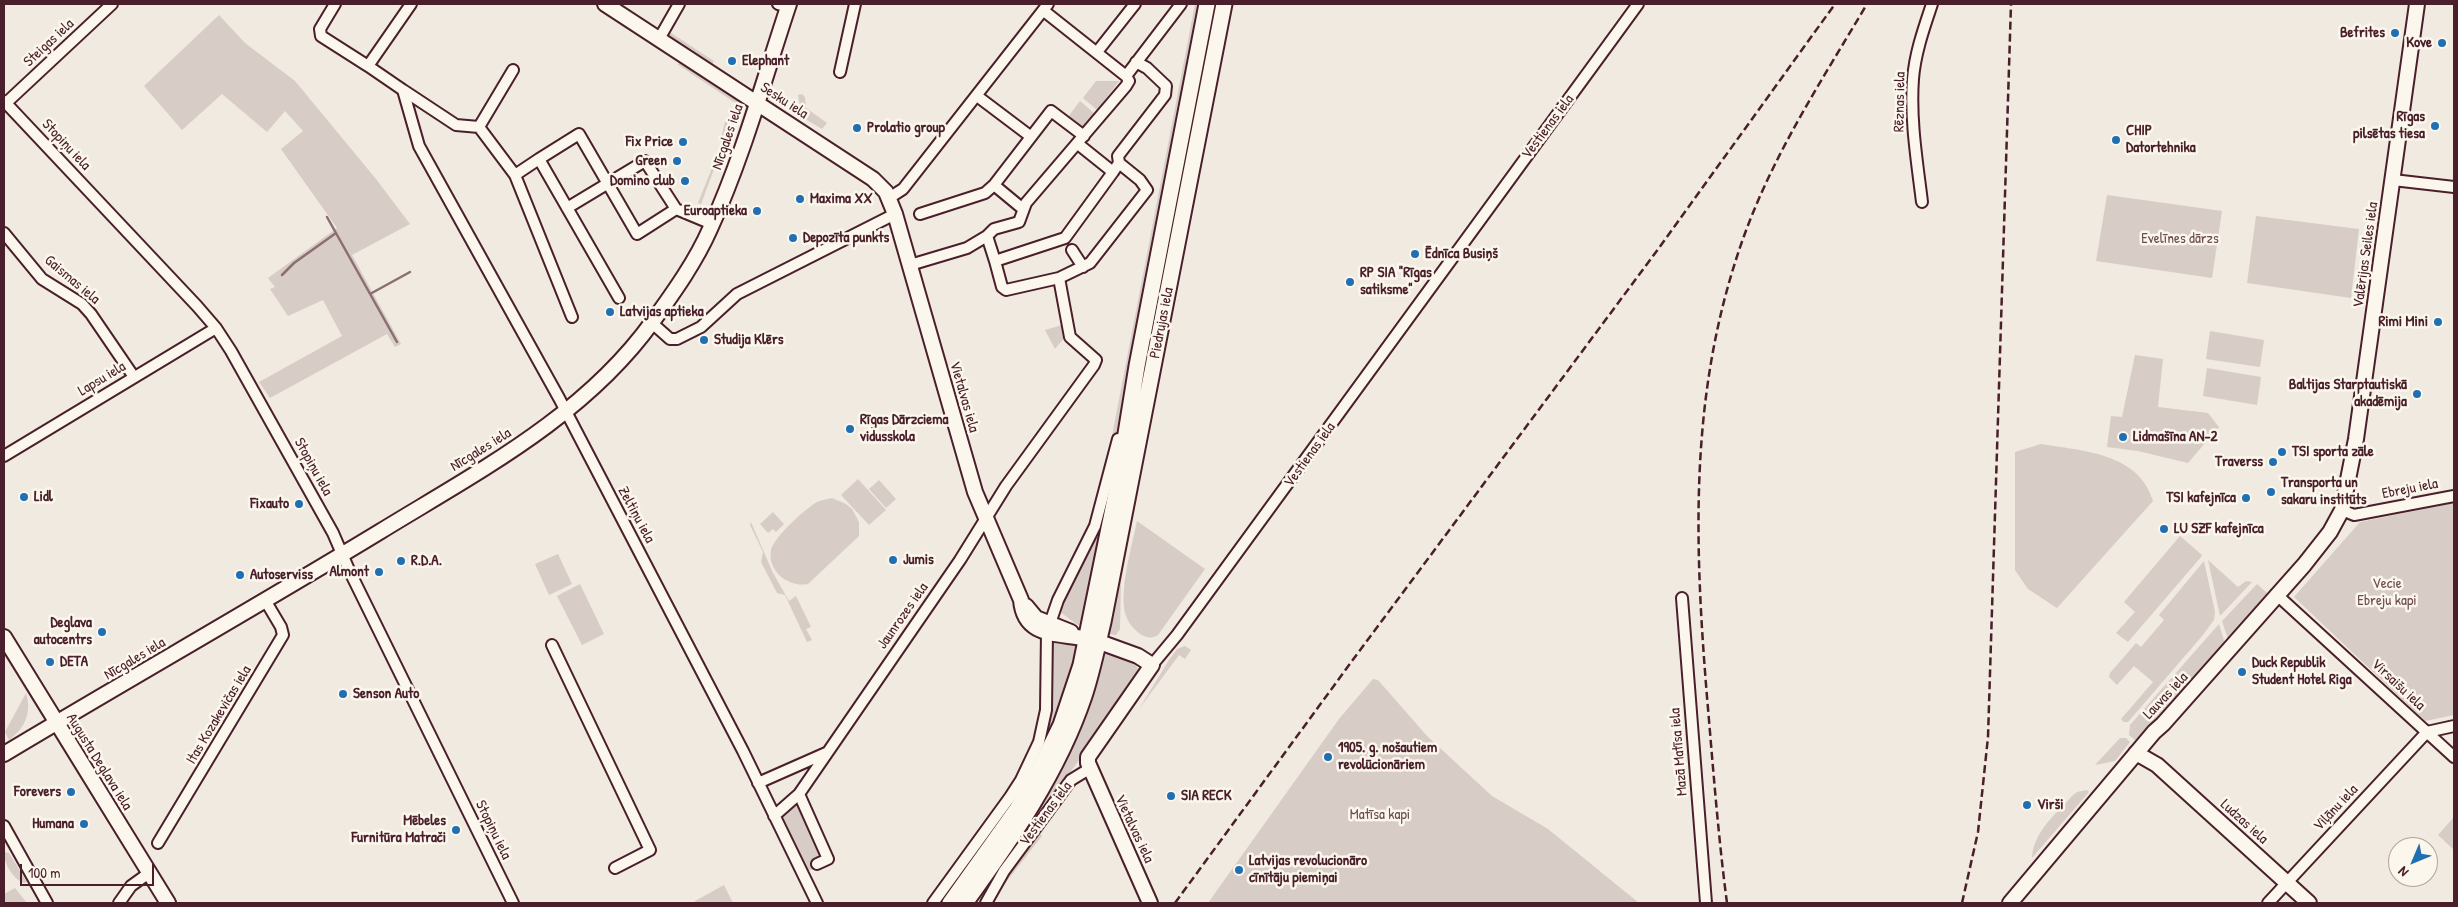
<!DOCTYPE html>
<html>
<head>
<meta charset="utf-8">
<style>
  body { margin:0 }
  #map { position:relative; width:2458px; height:907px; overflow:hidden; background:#f0eae0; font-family:"Patrick Hand",sans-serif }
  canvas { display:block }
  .frame { position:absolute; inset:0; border:5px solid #4a1f2b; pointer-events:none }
  .north { position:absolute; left:2388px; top:837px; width:50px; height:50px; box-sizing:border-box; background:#fbf7ec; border:1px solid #b4a19f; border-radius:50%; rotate:225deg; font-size:14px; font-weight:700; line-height:20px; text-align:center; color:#4a1f2b }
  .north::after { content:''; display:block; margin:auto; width:18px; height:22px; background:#1f6fb2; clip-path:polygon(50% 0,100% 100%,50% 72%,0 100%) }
  .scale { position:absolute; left:20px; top:864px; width:134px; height:22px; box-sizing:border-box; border:2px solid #4a1f2b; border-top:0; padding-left:6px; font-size:15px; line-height:18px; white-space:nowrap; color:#4a1f2b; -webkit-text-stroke:4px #fbf7ec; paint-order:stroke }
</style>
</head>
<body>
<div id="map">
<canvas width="2458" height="907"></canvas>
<div class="frame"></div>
<div class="north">N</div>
<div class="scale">100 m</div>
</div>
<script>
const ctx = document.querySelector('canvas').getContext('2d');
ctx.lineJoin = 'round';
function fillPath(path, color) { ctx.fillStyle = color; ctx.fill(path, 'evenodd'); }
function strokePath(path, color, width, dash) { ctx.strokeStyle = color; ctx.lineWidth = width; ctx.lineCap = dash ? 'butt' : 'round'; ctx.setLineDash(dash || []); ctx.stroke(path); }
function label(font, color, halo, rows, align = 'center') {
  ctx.font = font + ' "Patrick Hand",sans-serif'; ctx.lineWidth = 5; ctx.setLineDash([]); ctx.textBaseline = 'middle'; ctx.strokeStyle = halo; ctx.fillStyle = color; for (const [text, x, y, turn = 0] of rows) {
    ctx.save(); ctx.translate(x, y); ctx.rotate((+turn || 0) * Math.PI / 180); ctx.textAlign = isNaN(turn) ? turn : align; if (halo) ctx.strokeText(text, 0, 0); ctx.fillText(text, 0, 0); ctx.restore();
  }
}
fillPath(new Path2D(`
  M 1195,4 L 1201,4 L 1131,373 C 1120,411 1115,450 1102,488 Z
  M 1211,4 L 1218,4 L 1133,442 L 1138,389 Z
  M 219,15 L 245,43 L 295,81 L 376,179 L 410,224 L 352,255 L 401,344 L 395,347 L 387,334 L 270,398 L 259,382 L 342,336 L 323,300 L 288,316 L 270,289 L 275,287 L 268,278 L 337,228 L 281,149 L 303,131 L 285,111 L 267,132 L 222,94 L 182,130 L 144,86 Z
  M 668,31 L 714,61 L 711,68 L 667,37 Z
  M 685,61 L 739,98 L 737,104 L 677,64 Z
  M 1096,81 L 1119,81 L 1097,110 L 1083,98 Z
  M 802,94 L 805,97 L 806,108 L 827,123 L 822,129 L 802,117 L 798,95 Z
  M 1080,101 L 1095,114 L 1082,128 L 1068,117 Z
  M 725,122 L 727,122 L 729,129 L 701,204 L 698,203 L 722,143 L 720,142 Z
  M 2107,195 L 2222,211 L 2212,278 L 2096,261 Z
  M 2256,216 L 2359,229 L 2351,298 L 2247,283 Z
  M 1062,325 L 1065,337 L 1055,349 L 1045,330 Z
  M 2210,331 L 2264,340 L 2260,367 L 2206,359 Z
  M 2135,355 L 2163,359 L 2158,407 L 2208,413 L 2219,427 L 2188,463 L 2138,451 L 2107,447 L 2111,416 L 2122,417 Z
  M 2207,368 L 2261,377 L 2257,405 L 2203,396 Z
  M 2041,444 C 2083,451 2139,453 2153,501 L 2057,608 L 2028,589 L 2015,570 L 2015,452 Z
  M 858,479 L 886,510 L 869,525 L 841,495 Z
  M 879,480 L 896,499 L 886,508 L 869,489 Z
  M 1139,487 L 1121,582 L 1120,629 L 1116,635 L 1108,634 L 1135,488 Z
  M 1109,495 L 1084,627 L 1076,624 L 1059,611 L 1066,592 L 1097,533 Z
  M 832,498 L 846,504 L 852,509 L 859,522 L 859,536 L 808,584 C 789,588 767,571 771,550 C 774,537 805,509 817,502 C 821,500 827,499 832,498 Z
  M 2454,503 L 2454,715 L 2425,721 L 2294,597 L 2360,522 Z
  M 773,512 L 784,524 L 776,532 L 773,529 L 768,533 L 760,524 Z
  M 1137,521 L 1205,569 L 1158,635 C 1151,639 1147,638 1140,634 C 1134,629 1129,624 1126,616 C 1118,593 1132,546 1137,521 Z
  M 751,522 L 773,573 L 789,601 L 796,596 L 811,627 L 806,629 L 812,640 L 807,642 L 785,595 L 777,593 L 761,562 L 763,552 L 750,525 Z
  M 2180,536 L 2202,555 L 2201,557 L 2128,642 L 2116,633 L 2135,612 L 2124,602 Z
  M 558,554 L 572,584 L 549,595 L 535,564 Z
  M 2208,560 L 2238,587 L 2246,581 L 2252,582 L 2220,616 Z
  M 2204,561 L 2215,612 L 2214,620 L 2203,635 L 2128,722 L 2124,722 L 2121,719 L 2153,682 L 2134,666 L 2117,685 L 2109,677 L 2110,673 L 2136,643 L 2141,647 L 2164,620 L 2159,615 Z
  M 580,584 L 604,634 L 582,645 L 557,596 Z
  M 2257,584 L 2267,593 L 2267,595 L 2228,639 L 2222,621 Z
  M 2219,624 L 2225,644 L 2144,735 L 2139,740 L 2135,740 L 2129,735 L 2130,725 Z
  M 1053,638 L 1081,645 L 1065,701 L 1032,776 L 944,903 L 939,903 L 1038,752 L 1051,642 Z
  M 1185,646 L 1191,650 L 1185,659 L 1179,655 L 1139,709 L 1169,660 L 1177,649 Z
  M 1103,653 L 1133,661 L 1138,669 L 1137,674 L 1109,720 L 998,869 L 1063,765 L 1075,739 Z
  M 1373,679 L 1378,680 L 1427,736 L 1492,796 L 1548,829 L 1639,903 L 1208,903 L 1339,719 Z
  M 26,693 C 32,713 25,728 9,740 L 5,732 Z
  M 2120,738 L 2126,738 L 2130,742 L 2115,761 L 2095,765 Z
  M 2087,790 L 2089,792 L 2032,858 C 2033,832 2056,814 2072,796 L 2077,792 Z
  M 798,801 L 822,856 L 813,861 L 816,867 L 808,871 L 782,818 L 784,812 Z
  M 2454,817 L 2454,850 L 2438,835 Z
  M 1040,833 L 1042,836 L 993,899 L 1027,846 Z
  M 4,852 L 9,853 L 27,882 L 24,883 C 13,879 4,864 4,852 Z
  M 724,885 L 733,903 L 696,903 L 695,901 Z
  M 15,888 L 27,903 L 4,903 L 4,894 Z`), '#d8ccc6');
strokePath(new Path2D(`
  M 327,217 L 397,342
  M 282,275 L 294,263 L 336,233
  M 370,294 L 410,272`), '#8c6f72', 2.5);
const street = new Path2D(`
  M 335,4 L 320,29 L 321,36 L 368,66 L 411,4
  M 778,4 L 788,7
  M 1044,11 L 1126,76
  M 659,39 L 679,4
  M 1097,52 L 1135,4
  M 368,66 L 403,90 L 419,146 L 559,398 L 743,751 L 817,903
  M 840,72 L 855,4
  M 403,90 L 456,125 L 479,127 L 515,175
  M 977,96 L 1030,136
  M 4,101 L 197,306 L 216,328 L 231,351 L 333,533 L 349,570 L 513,903
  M 6,103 L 112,4
  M 479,127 L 513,70
  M 1078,144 L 1113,172
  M 539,159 L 515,175 L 572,317
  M 2393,180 L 2454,187
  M 994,185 L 1023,209
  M 889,198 L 903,189 L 1048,4
  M 1922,202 C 1917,161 1910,120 1913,79 C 1915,53 1924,28 1932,4
  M 567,208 L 645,161 L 676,209 L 637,234 L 579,134 L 539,159 L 619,298
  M 676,209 L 712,224
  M 920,214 L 985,193 L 994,185 L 1051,111 L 1084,136
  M 4,233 L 42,279 L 82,304 L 91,314 L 134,377
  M 987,236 L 994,229 L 1019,222 L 1026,203 L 1126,86 L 1129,81 L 1126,76 L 1181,4
  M 1072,250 L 1083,267
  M 995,261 L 1002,287 L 1006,290 L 1059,278 L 1090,263 L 1147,190 L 1140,180 L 1119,163
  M 910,265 L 967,248 L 987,236 L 995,261 L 1065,238 L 1113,172 L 1119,163 L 1118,156 L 1165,95 L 1166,86 L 1147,68 L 1136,62
  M 652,323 L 670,339 L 677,339 L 701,327 L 737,294 L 895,214
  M 4,456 L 216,328
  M 2342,510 L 2354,515 L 2454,496
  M 2276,594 L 2454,757
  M 1682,598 L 1706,903
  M 552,645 L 650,850 L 615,868
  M 1152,665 L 1177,635 L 1638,4
  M 2427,732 L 2454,726
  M 758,783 L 826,753
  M 799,794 L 828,859 L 817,864
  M 774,816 L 799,794 L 960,560 L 1006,486 L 1094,365 L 1096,360 L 1070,337 L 1059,278
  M 4,826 L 47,903
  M 158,843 L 283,635 L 281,627 L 265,600
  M 119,903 L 131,886 L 149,873
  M 933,903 L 1010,797 L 1021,780 L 1039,742 L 1046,710 L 1047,632 L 1058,600 L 1095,526 L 1118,439
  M 986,903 L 1004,871 L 1071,780 L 1089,769
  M 2268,903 L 2427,732`);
const secondary = new Path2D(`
  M 605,4 L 873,179 L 886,192 L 895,214 L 975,492 L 1021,600 C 1024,636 1054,633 1082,638
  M 1026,606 L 1036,618 L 1071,632
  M 4,637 L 168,903
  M 1105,644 L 1138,656 L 1152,665 L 1088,757 L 1088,763 L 1150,903
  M 2136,753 L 2157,765 L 2309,903
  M 4,754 C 129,679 256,607 381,531 C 479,471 585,416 653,321 C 674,292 696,261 710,229 C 743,157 764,79 789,4
  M 2010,903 L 2154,732 L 2163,724 L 2304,565 L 2330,532 L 2342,510 L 2356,439 L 2417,4`);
const primary = new Path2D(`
  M 950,903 L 1017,809 L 1034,780 L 1061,725 L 1081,665 L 1117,489 L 1137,366 L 1207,4
  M 965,903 C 1012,838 1058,773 1084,696 C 1092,672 1097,647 1103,622 L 1224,4`);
strokePath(street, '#4a1f2b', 14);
strokePath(secondary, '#4a1f2b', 18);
strokePath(primary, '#4a1f2b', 19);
strokePath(street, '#fbf7ec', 10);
strokePath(secondary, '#fbf7ec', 14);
strokePath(primary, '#fbf7ec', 15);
strokePath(new Path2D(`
  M 1175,903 L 1352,661 L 1656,252 L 1835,4
  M 1727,903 C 1718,835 1713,766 1707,697 C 1694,538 1689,389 1744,236 C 1774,153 1822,80 1867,4
  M 1962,903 L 1978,832 L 1988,737 L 2011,4`), '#4a1f2b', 2.5, [8, 4]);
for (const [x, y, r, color] of [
  [2395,33,5,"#1f6fb2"],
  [2442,43,5,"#1f6fb2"],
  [732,61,5,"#1f6fb2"],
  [2435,126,5,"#1f6fb2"],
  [857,128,5,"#1f6fb2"],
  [2116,140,5,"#1f6fb2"],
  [683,142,5,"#1f6fb2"],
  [677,161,5,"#1f6fb2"],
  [685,181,5,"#1f6fb2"],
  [800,199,5,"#1f6fb2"],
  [757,211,5,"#1f6fb2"],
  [793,238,5,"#1f6fb2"],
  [1415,254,5,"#1f6fb2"],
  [1350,282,5,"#1f6fb2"],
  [610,312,5,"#1f6fb2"],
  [2438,322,5,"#1f6fb2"],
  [704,340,5,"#1f6fb2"],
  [2417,394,5,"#1f6fb2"],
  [850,429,5,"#1f6fb2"],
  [2123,437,5,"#1f6fb2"],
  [2282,452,5,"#1f6fb2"],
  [2273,462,5,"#1f6fb2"],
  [2271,492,5,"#1f6fb2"],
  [24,497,5,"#1f6fb2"],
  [2246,498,5,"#1f6fb2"],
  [299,504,5,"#1f6fb2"],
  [2164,529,5,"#1f6fb2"],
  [893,560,5,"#1f6fb2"],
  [401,561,5,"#1f6fb2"],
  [379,572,5,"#1f6fb2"],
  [240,575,5,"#1f6fb2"],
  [102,632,5,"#1f6fb2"],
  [50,662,5,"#1f6fb2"],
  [2242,672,5,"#1f6fb2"],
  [343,694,5,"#1f6fb2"],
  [1328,757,5,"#1f6fb2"],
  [71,792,5,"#1f6fb2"],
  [1171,796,5,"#1f6fb2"],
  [2027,805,5,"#1f6fb2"],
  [84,824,5,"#1f6fb2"],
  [456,830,5,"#1f6fb2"],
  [1239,870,5,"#1f6fb2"]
]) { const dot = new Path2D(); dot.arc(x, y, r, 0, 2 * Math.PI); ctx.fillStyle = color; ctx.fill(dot); strokePath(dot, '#fbf7ec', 2); }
label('bold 15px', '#4a1f2b', '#fbf7ec', [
  ["Befrites",2385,33,"right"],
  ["Kove",2432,43,"right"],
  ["Elephant",742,61],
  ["Rīgas",2425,117,"right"],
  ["pilsētas tiesa",2425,134,"right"],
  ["Prolatio group",867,128],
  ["CHIP",2126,131],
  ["Datortehnika",2126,148],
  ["Fix Price",673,142,"right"],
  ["Green",667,161,"right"],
  ["Domino club",675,181,"right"],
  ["Maxima XX",810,199],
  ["Euroaptieka",747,211,"right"],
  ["Depozīta punkts",803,238],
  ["Ēdnīca Busiņš",1425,254],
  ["RP SIA \"Rīgas",1360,273],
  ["satiksme\"",1360,290],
  ["Latvijas aptieka",620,312],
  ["Rimi Mini",2428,322,"right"],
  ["Studija Klērs",714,340],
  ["Baltijas Starptautiskā",2407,385,"right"],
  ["akadēmija",2407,402,"right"],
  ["Rīgas Dārzciema",860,420],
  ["vidusskola",860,437],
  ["Lidmašīna AN-2",2133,437],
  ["TSI sporta zāle",2292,452],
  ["Traverss",2263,462,"right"],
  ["Transporta un",2281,483],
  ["sakaru institūts",2281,500],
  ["Lidl",34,497],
  ["TSI kafejnīca",2236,498,"right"],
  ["Fixauto",289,504,"right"],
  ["LU SZF kafejnīca",2174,529],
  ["Jumis",903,560],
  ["R.D.A.",411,561],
  ["Almont",369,572,"right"],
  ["Autoserviss",250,575],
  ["Deglava",92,623,"right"],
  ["autocentrs",92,640,"right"],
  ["DETA",60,662],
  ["Duck Republik",2252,663],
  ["Student Hotel Riga",2252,680],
  ["Senson Auto",353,694],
  ["1905. g. nošautiem",1338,748],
  ["revolūcionāriem",1338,765],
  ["Forevers",61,792,"right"],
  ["SIA RECK",1181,796],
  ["Virši",2037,805],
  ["Mēbeles",446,821,"right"],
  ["Furnitūra Matrači",446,838,"right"],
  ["Humana",74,824,"right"],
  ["Latvijas revolucionāro",1249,861],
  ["cīnītāju piemiņai",1249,878]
], 'left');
label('15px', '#4a1f2b', '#fbf7ec', [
  ["Steigas iela",49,43,-43],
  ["Sesku iela",784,101,33],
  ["Rēznas iela",1900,102,-89],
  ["Vestienas iela",1548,127,-53],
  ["Nīcgales iela",728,137,-71],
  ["Stopiņu iela",66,145,47],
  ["Valērijas Seiles iela",2366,255,-82],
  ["Gaismas iela",72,280,40],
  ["Piedrujas iela",1162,323,-79],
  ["Lapsu iela",102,379,-31],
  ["Vietalvas iela",964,397,74],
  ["Nīcgales iela",481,450,-32],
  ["Vestienas iela",1310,455,-54],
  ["Stopiņu iela",313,467,61],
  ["Ebreju iela",2410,489,-11],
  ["Zeltiņu iela",636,515,62],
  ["Jaunrozes iela",903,616,-55],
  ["Nīcgales iela",135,659,-31],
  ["Virsaišu iela",2398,685,43],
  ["Lauvas iela",2166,696,-47],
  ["Itas Kozakevičas iela",219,715,-59],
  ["Mazā Matīsa iela",1679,752,-95],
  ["Augusta Deglava iela",99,762,58],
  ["Viļānu iela",2336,808,-47],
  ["Vestienas iela",1046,814,-53],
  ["Ludzas iela",2244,822,42],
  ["Vietalvas iela",1134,829,65],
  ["Stopiņu iela",493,830,64]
]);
label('15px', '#6e4a52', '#fbf7ec', [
  ["Evelīnes dārzs",2180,239],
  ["Vecie",2387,584],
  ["Ebreju kapi",2387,601],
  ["Matīsa kapi",1380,815]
]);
</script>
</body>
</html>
